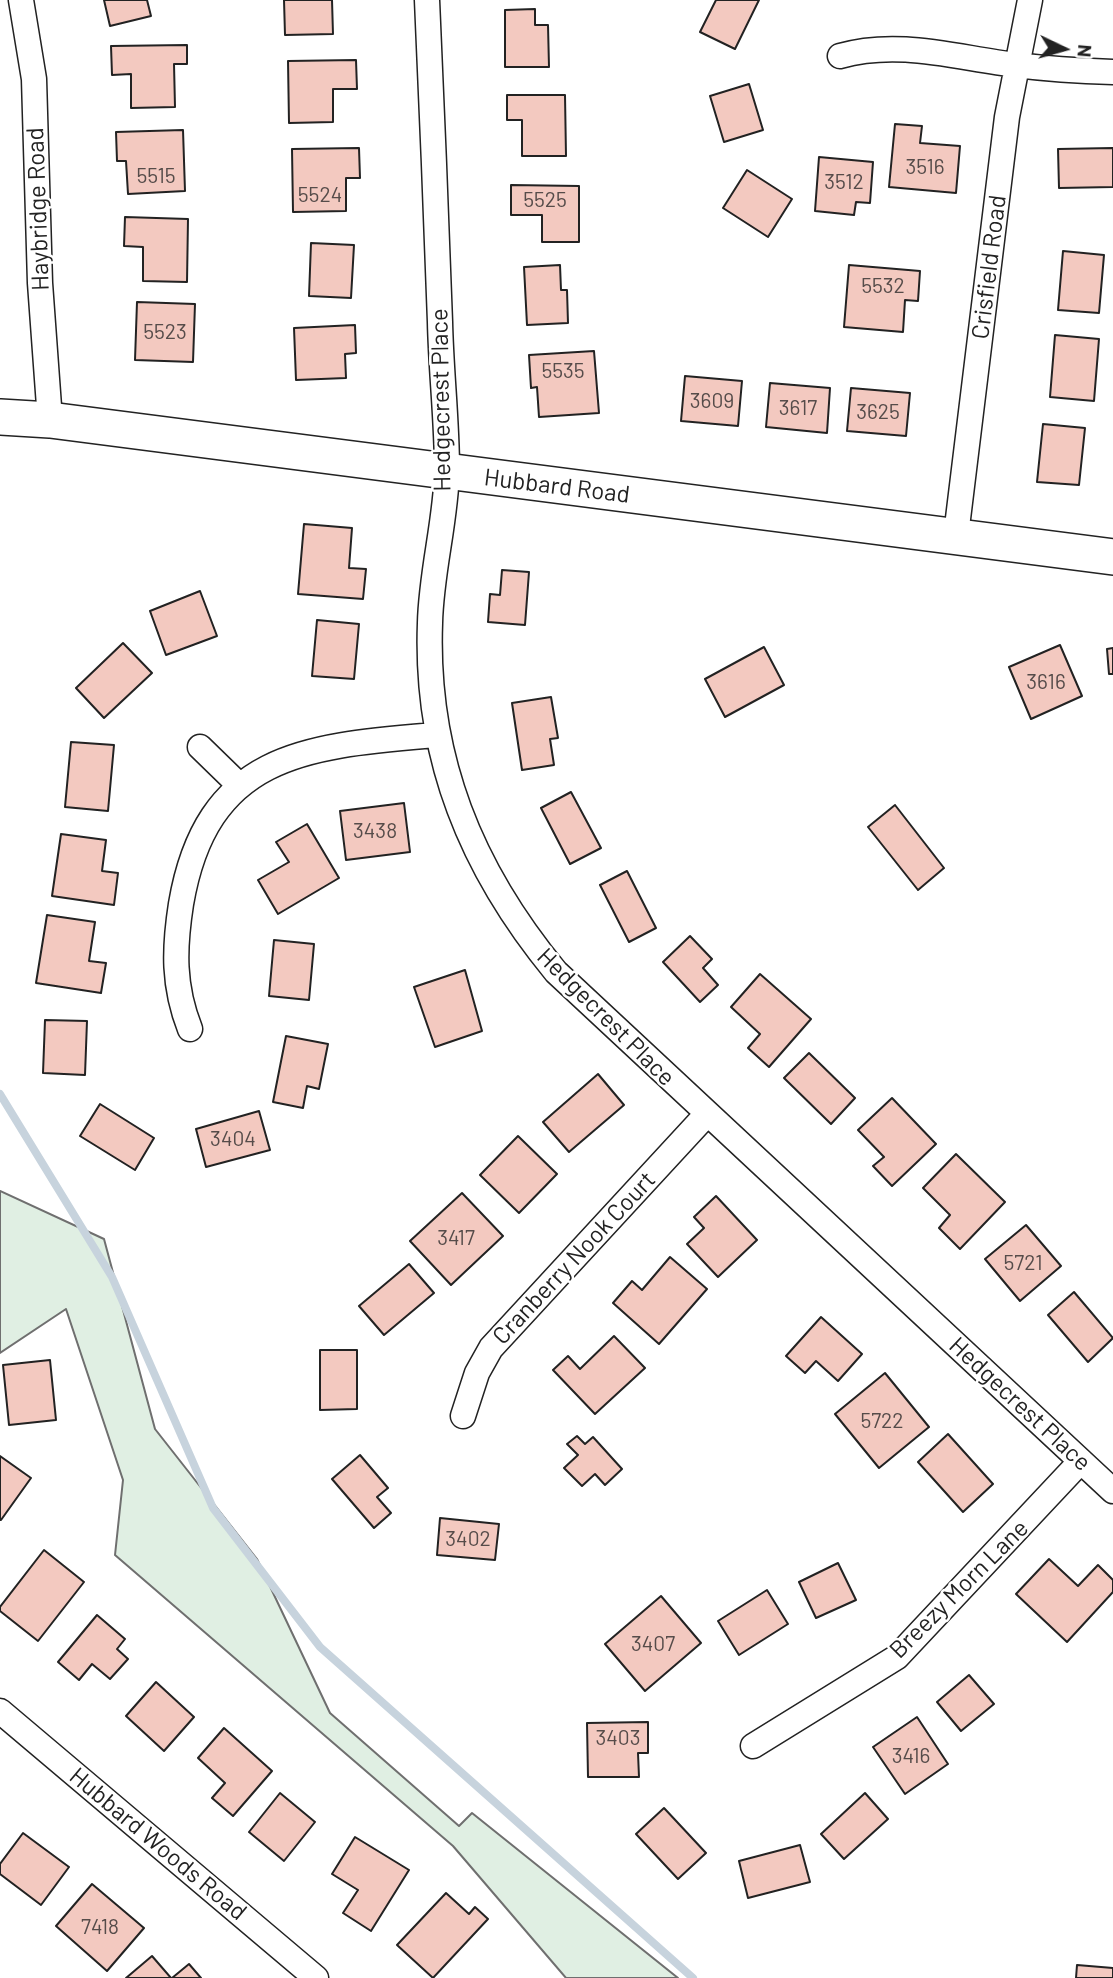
<!DOCTYPE html>
<html>
<head>
<meta charset="utf-8">
<style>
  body { margin:0 }
  #map { position:relative; width:1113px; height:1978px; overflow:hidden; background:#fff; font-family:Barlow,sans-serif }
  canvas { display:block }
  .north { position:absolute; left:1029px; top:14px; width:70px; height:70px; -webkit-text-stroke:5px #fff; paint-order:stroke; rotate:95deg; font-size:19px; font-weight:700; line-height:28px; text-align:center; color:#222 }
  .north::after { content:''; display:block; margin:auto; width:24px; height:32px; background:#222; clip-path:polygon(50% 0,100% 100%,50% 72%,0 100%) }
</style>
</head>
<body>
<div id="map">
<canvas width="1113" height="1978"></canvas>
<div class="north">N</div>
</div>
<script>
const ctx = document.querySelector('canvas').getContext('2d');
ctx.lineJoin = 'round';
function fillPath(path, color) { ctx.fillStyle = color; ctx.fill(path, 'evenodd'); }
function strokePath(path, color, width, dash) { ctx.strokeStyle = color; ctx.lineWidth = width; ctx.lineCap = dash ? 'butt' : 'round'; ctx.setLineDash(dash || []); ctx.stroke(path); }
function label(font, color, halo, rows, align = 'center') {
  ctx.font = font + ' Barlow,sans-serif'; ctx.lineWidth = 5; ctx.setLineDash([]); ctx.textBaseline = 'middle'; ctx.strokeStyle = halo; ctx.fillStyle = color; for (const [text, x, y, turn = 0] of rows) {
    ctx.save(); ctx.translate(x, y); ctx.rotate((+turn || 0) * Math.PI / 180); ctx.textAlign = isNaN(turn) ? turn : align; if (halo) ctx.strokeText(text, 0, 0); ctx.fillText(text, 0, 0); ctx.restore();
  }
}
const green = new Path2D(`
  M 0,1191 L 104,1239 L 155,1429 L 257,1559 L 330,1713 L 459,1826 L 472,1813 L 678,1978 L 566,1978 L 453,1846 L 115,1555 L 123,1480 L 66,1309 L 0,1353 Z`);
fillPath(green, '#e0efe3');
strokePath(green, '#6f6f6f', 2);
strokePath(new Path2D(`
  M 0,1094 L 112,1277 L 213,1508 L 320,1647 L 693,1978`), '#c7d3dd', 8);
const building = new Path2D(`
  M 104,0 L 147,0 L 151,16 L 110,26 Z
  M 284,0 L 332,0 L 333,34 L 285,35 Z
  M 716,0 L 759,0 L 735,49 L 700,32 Z
  M 535,9 L 535,25 L 548,25 L 549,67 L 505,67 L 505,10 Z
  M 187,45 L 187,64 L 174,64 L 175,107 L 131,108 L 131,74 L 112,75 L 111,46 Z
  M 356,60 L 357,89 L 333,89 L 333,122 L 289,123 L 288,61 Z
  M 749,84 L 763,130 L 724,142 L 710,96 Z
  M 507,95 L 565,95 L 566,156 L 522,156 L 522,120 L 507,120 Z
  M 895,124 L 922,126 L 920,143 L 960,146 L 956,193 L 889,187 Z
  M 183,130 L 185,191 L 128,194 L 126,161 L 117,161 L 116,132 Z
  M 359,148 L 360,178 L 346,178 L 346,211 L 293,212 L 292,149 Z
  M 1113,148 L 1113,187 L 1059,188 L 1058,149 Z
  M 819,157 L 873,162 L 870,203 L 856,202 L 854,215 L 815,211 Z
  M 747,170 L 792,199 L 768,237 L 723,208 Z
  M 511,185 L 579,186 L 579,242 L 542,242 L 542,215 L 511,215 Z
  M 125,217 L 188,219 L 187,282 L 143,281 L 143,247 L 124,246 Z
  M 311,243 L 354,245 L 351,298 L 309,296 Z
  M 1063,251 L 1104,255 L 1099,313 L 1058,310 Z
  M 560,265 L 561,290 L 567,290 L 568,323 L 527,325 L 524,267 Z
  M 849,265 L 920,271 L 918,301 L 905,300 L 903,332 L 844,327 Z
  M 137,302 L 195,304 L 193,362 L 135,360 Z
  M 355,325 L 356,353 L 345,354 L 346,378 L 296,380 L 294,328 Z
  M 1055,335 L 1099,339 L 1094,401 L 1050,397 Z
  M 594,351 L 599,413 L 539,417 L 537,387 L 531,388 L 529,355 Z
  M 685,376 L 742,381 L 738,426 L 681,421 Z
  M 770,383 L 830,388 L 827,433 L 766,427 Z
  M 851,388 L 910,393 L 906,436 L 847,431 Z
  M 1043,424 L 1085,428 L 1079,485 L 1037,482 Z
  M 304,524 L 352,528 L 349,568 L 366,569 L 363,599 L 298,594 Z
  M 502,570 L 529,572 L 525,625 L 488,622 L 490,594 L 500,595 Z
  M 200,591 L 217,636 L 166,655 L 150,611 Z
  M 317,620 L 359,624 L 354,679 L 312,676 Z
  M 123,643 L 152,673 L 104,718 L 76,688 Z
  M 1060,645 L 1082,696 L 1031,719 L 1009,667 Z
  M 764,647 L 784,685 L 725,717 L 705,679 Z
  M 1113,648 L 1113,674 L 1109,674 L 1107,649 Z
  M 551,697 L 558,738 L 550,739 L 554,765 L 522,770 L 512,703 Z
  M 71,742 L 114,745 L 108,811 L 65,807 Z
  M 571,792 L 601,848 L 570,864 L 541,808 Z
  M 404,803 L 410,852 L 346,860 L 340,811 Z
  M 895,805 L 944,868 L 918,890 L 868,827 Z
  M 307,824 L 339,878 L 278,914 L 258,880 L 289,862 L 276,842 Z
  M 61,834 L 106,840 L 102,871 L 118,873 L 114,905 L 52,896 Z
  M 627,871 L 656,928 L 629,942 L 600,885 Z
  M 47,915 L 95,922 L 89,961 L 106,963 L 101,993 L 36,983 Z
  M 690,936 L 712,959 L 703,968 L 718,985 L 700,1002 L 663,962 Z
  M 274,940 L 314,944 L 309,1000 L 269,996 Z
  M 465,970 L 482,1031 L 435,1047 L 414,987 Z
  M 760,974 L 811,1019 L 769,1067 L 748,1048 L 760,1034 L 731,1007 Z
  M 45,1020 L 87,1021 L 85,1075 L 43,1073 Z
  M 286,1036 L 328,1044 L 319,1089 L 307,1086 L 303,1108 L 273,1102 Z
  M 809,1053 L 855,1098 L 831,1124 L 784,1078 Z
  M 598,1074 L 624,1105 L 569,1152 L 543,1122 Z
  M 892,1098 L 936,1144 L 892,1186 L 873,1166 L 884,1157 L 858,1130 Z
  M 100,1104 L 154,1138 L 135,1170 L 80,1136 Z
  M 259,1111 L 270,1150 L 206,1167 L 196,1129 Z
  M 518,1136 L 557,1174 L 519,1213 L 480,1175 Z
  M 956,1154 L 1005,1202 L 960,1249 L 939,1228 L 950,1215 L 923,1188 Z
  M 462,1193 L 503,1236 L 451,1285 L 410,1241 Z
  M 716,1196 L 757,1240 L 718,1277 L 687,1244 L 704,1228 L 694,1217 Z
  M 1026,1225 L 1061,1266 L 1020,1301 L 985,1259 Z
  M 670,1257 L 707,1289 L 659,1344 L 613,1303 L 632,1281 L 642,1290 Z
  M 409,1264 L 434,1293 L 384,1335 L 359,1306 Z
  M 1074,1292 L 1113,1338 L 1088,1362 L 1048,1315 Z
  M 821,1317 L 862,1354 L 838,1381 L 816,1361 L 805,1373 L 786,1356 Z
  M 614,1336 L 645,1368 L 595,1414 L 553,1370 L 568,1356 L 580,1369 Z
  M 320,1350 L 357,1350 L 357,1409 L 320,1410 Z
  M 50,1360 L 56,1420 L 9,1425 L 3,1365 Z
  M 885,1373 L 929,1427 L 879,1468 L 835,1414 Z
  M 948,1434 L 993,1484 L 963,1512 L 918,1462 Z
  M 577,1436 L 585,1444 L 593,1437 L 622,1469 L 605,1485 L 595,1474 L 582,1486 L 564,1468 L 578,1455 L 567,1444 Z
  M 360,1455 L 388,1488 L 377,1497 L 391,1513 L 374,1528 L 332,1479 Z
  M 0,1456 L 31,1478 L 1,1520 L 0,1520 Z
  M 440,1518 L 499,1524 L 495,1560 L 437,1555 Z
  M 44,1550 L 84,1582 L 38,1641 L 0,1611 L 0,1607 Z
  M 1049,1559 L 1078,1586 L 1098,1565 L 1113,1580 L 1113,1592 L 1067,1642 L 1016,1594 Z
  M 838,1563 L 856,1600 L 816,1618 L 799,1582 Z
  M 767,1590 L 788,1624 L 739,1655 L 718,1621 Z
  M 661,1596 L 701,1643 L 645,1691 L 605,1644 Z
  M 97,1615 L 125,1639 L 117,1649 L 128,1659 L 110,1679 L 92,1664 L 79,1680 L 58,1662 Z
  M 969,1675 L 994,1704 L 961,1731 L 937,1702 Z
  M 156,1682 L 194,1717 L 164,1751 L 126,1716 Z
  M 917,1717 L 948,1764 L 905,1794 L 873,1747 Z
  M 648,1722 L 648,1753 L 638,1753 L 639,1777 L 588,1777 L 587,1723 Z
  M 224,1728 L 272,1771 L 233,1816 L 212,1798 L 225,1783 L 198,1758 Z
  M 280,1793 L 315,1822 L 284,1861 L 249,1832 Z
  M 865,1793 L 888,1819 L 844,1859 L 821,1834 Z
  M 664,1808 L 706,1853 L 678,1879 L 636,1834 Z
  M 23,1833 L 69,1867 L 41,1905 L 0,1874 L 0,1864 Z
  M 355,1837 L 409,1870 L 371,1931 L 343,1913 L 358,1890 L 332,1874 Z
  M 800,1845 L 810,1882 L 748,1898 L 739,1861 Z
  M 92,1884 L 144,1928 L 107,1971 L 56,1926 Z
  M 446,1893 L 469,1914 L 475,1907 L 488,1919 L 433,1978 L 397,1945 Z
  M 152,1956 L 171,1978 L 126,1978 Z
  M 189,1964 L 201,1978 L 172,1978 Z
  M 1077,1965 L 1113,1968 L 1113,1978 L 1076,1978 Z`);
fillPath(building, '#f3c9c0');
strokePath(building, '#222', 2);
const street = new Path2D(`
  M 21,0 L 34,79 L 40,283 L 50,420
  M 427,0 C 432,107 436,215 440,322 C 441,371 447,421 447,470 C 446,521 431,572 430,623 C 425,757 471,869 556,972 L 1113,1491
  M 840,56 C 899,39 957,58 1016,65 C 1048,69 1081,71 1113,72
  M 956,535 L 1007,117 L 1030,0
  M 200,747 L 238,784
  M 190,1029 C 173,986 174,949 181,904 C 207,752 307,746 436,735
  M 463,1416 L 477,1373 L 491,1348 L 707,1114
  M 0,1711 L 316,1978
  M 753,1746 L 897,1657 L 1081,1461`);
const secondary = new Path2D(`
  M 0,417 L 50,420 L 1113,557`);
strokePath(street, '#222', 27);
strokePath(secondary, '#222', 38);
strokePath(street, '#fff', 24);
strokePath(secondary, '#fff', 35);
label('21px', '#564c4a', null, [
  ["3516",925,167],
  ["5515",156,176],
  ["3512",844,182],
  ["5524",320,195],
  ["5525",545,200],
  ["5532",883,286],
  ["5523",165,332],
  ["5535",563,371],
  ["3609",712,401],
  ["3617",798,408],
  ["3625",878,412],
  ["3616",1046,682],
  ["3438",375,831],
  ["3404",233,1139],
  ["3417",456,1238],
  ["5721",1023,1263],
  ["5722",882,1421],
  ["3402",468,1539],
  ["3407",653,1644],
  ["3403",618,1738],
  ["3416",911,1756],
  ["7418",100,1927]
]);
label('24px', '#222', '#fff', [
  ["Haybridge Road",38,209,-92],
  ["Crisfield Road",989,267,-83],
  ["Hedgecrest Place",441,400,-91],
  ["Hubbard Road",557,486,7],
  ["Hedgecrest Place",606,1017,45],
  ["Cranberry Nook Court",574,1258,-47],
  ["Hedgecrest Place",1020,1404,43],
  ["Breezy Morn Lane",959,1589,-45],
  ["Hubbard Woods Road",158,1844,40]
]);
</script>
</body>
</html>
